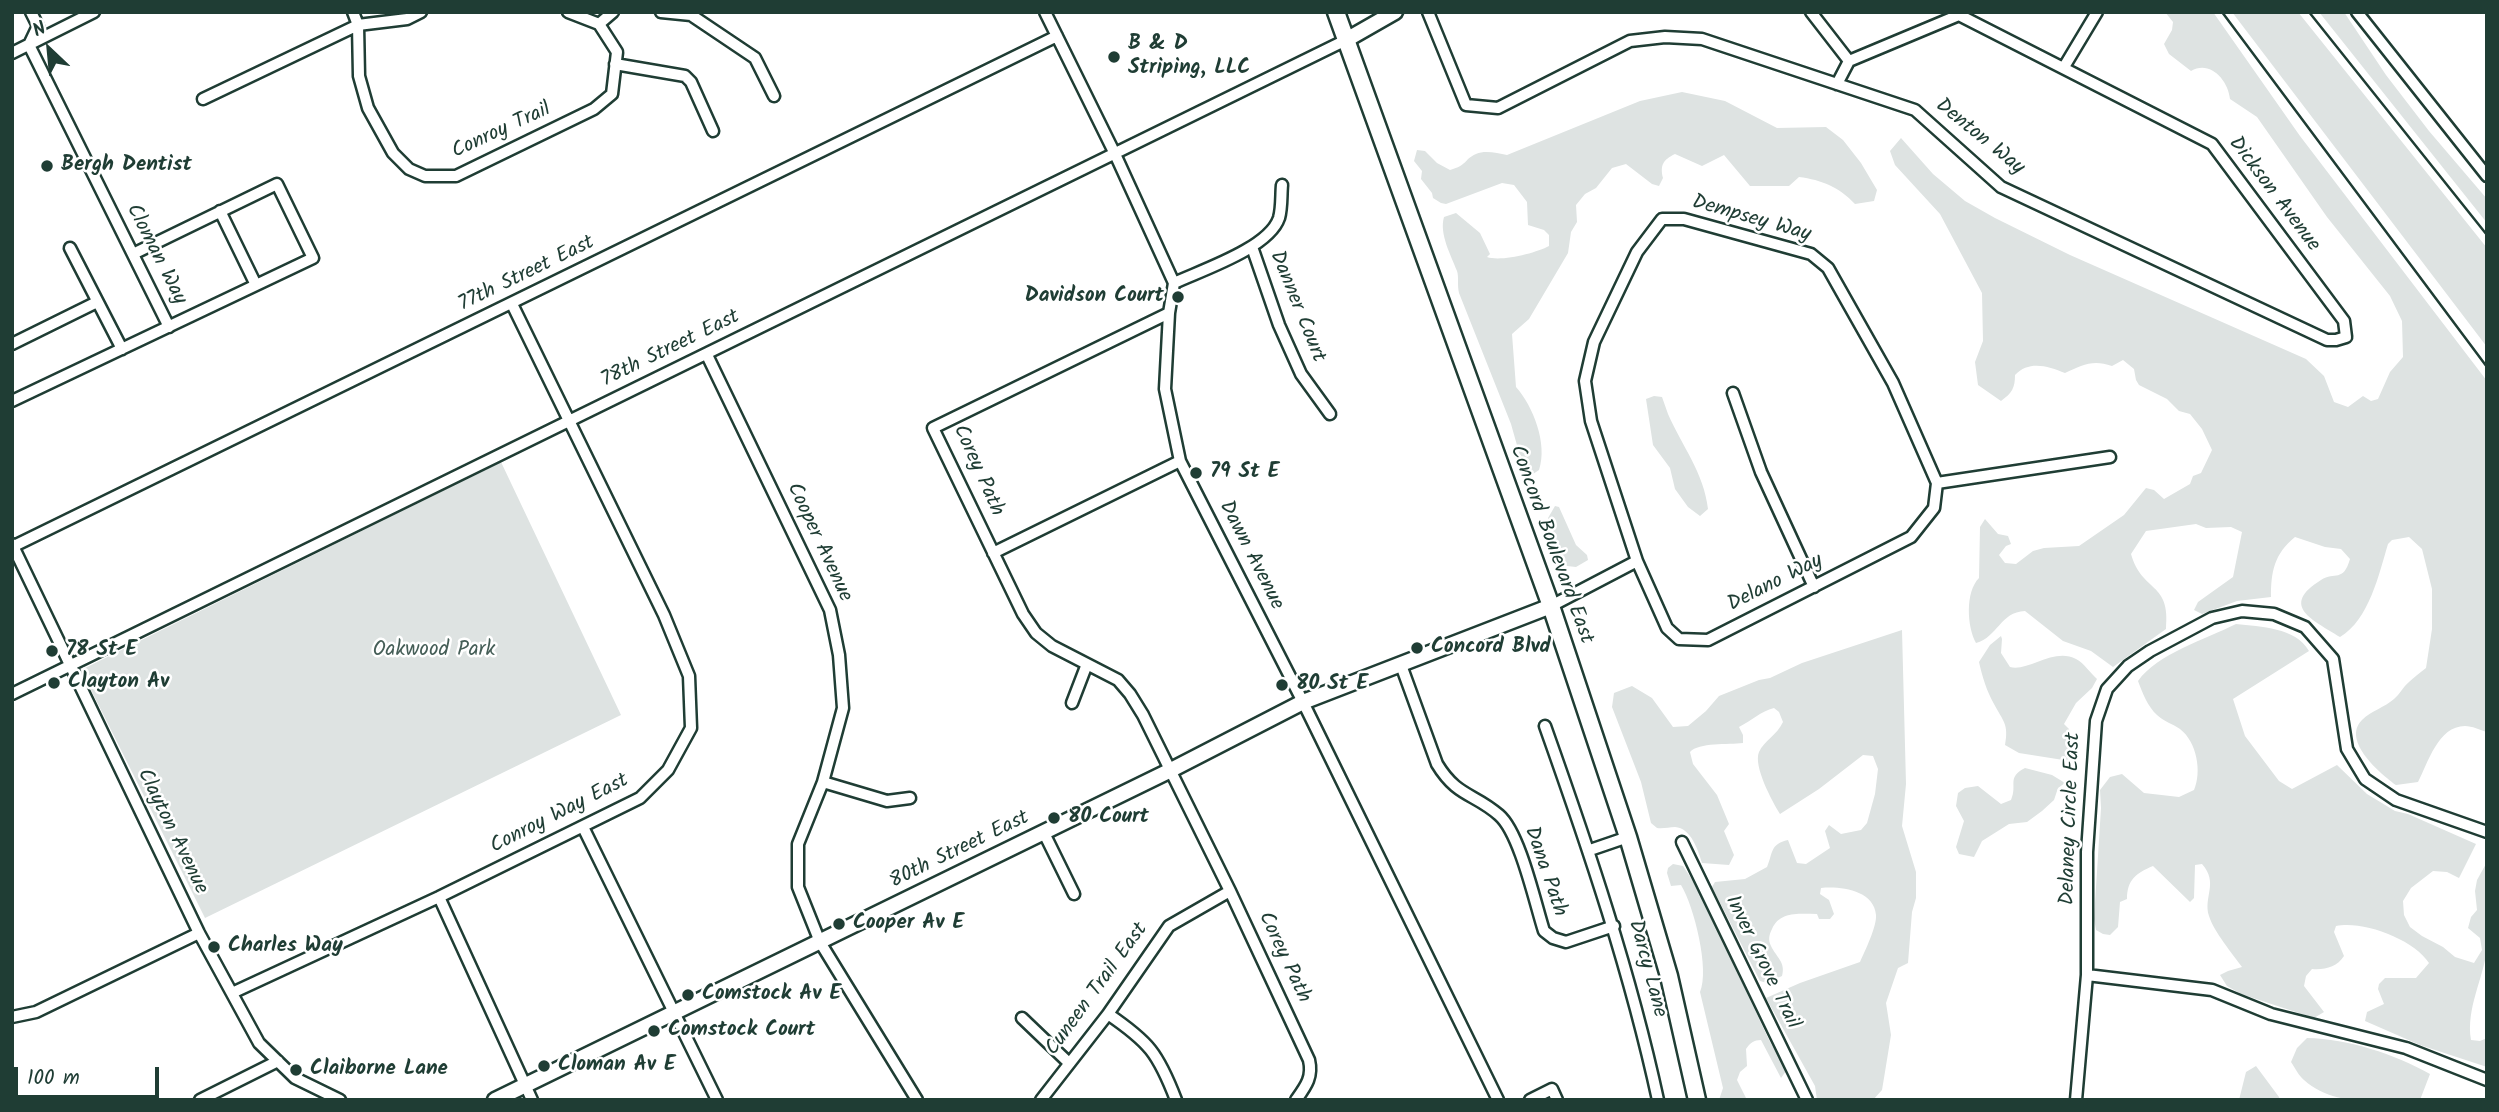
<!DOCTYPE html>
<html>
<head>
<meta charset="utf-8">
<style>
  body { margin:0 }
  #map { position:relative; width:2499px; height:1112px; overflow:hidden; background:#fff; font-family:Kalam,sans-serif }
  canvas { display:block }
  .frame { position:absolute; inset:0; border:14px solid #1f3d34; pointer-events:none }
  .north { position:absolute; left:14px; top:14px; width:70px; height:70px; -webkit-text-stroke:5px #fff; paint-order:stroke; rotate:334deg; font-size:19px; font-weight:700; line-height:28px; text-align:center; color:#1f3d34 }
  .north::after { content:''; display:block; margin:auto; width:24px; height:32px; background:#1f3d34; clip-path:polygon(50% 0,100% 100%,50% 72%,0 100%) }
  .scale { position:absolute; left:14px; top:1067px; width:145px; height:32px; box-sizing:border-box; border:4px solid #1f3d34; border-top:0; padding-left:9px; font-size:21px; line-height:24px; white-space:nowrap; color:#1f3d34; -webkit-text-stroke:5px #fff; paint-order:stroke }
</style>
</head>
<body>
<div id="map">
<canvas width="2499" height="1112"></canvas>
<div class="frame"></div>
<div class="north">N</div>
<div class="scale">100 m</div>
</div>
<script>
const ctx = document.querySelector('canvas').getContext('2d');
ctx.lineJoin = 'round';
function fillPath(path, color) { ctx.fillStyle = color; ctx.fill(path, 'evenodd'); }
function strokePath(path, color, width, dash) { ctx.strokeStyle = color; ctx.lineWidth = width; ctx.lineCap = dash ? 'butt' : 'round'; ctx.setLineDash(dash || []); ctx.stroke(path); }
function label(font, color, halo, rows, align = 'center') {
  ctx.font = font + ' Kalam,sans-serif'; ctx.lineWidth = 5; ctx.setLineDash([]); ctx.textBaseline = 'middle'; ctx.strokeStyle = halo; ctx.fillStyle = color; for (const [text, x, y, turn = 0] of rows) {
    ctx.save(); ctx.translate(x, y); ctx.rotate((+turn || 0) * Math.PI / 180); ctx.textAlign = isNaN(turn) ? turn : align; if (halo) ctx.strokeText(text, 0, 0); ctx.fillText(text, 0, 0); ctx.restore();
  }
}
fillPath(new Path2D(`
  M 2165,12 L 2213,12 L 2300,136 L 2487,381 L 2487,732 C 2480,730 2472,726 2465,726 C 2438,726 2428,763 2418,782 L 2396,785 C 2381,774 2341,741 2362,720 C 2371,711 2385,707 2394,699 C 2400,694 2403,687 2409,682 C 2414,677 2420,673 2426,668 L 2432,629 L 2432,589 L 2422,549 L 2409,537 L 2392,540 L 2388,544 C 2379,574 2369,620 2340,637 C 2313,620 2279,606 2321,580 C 2335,571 2343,583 2350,559 L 2341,549 L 2325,547 L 2295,537 C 2274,554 2271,572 2271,597 L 2237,601 L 2202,614 L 2194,610 L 2198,602 L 2233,577 L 2242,532 L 2231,527 L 2206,528 L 2196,524 L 2146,531 L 2131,554 C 2142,593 2171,581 2166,629 L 2113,667 L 2091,651 L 2063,641 L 2025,611 C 2000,612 1998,637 1976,643 C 1967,627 1965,592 1979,578 L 1980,527 L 1985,519 L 1998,534 L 2008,536 L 2011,544 L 2006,546 L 1999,555 L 2005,563 L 2016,564 L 2033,551 L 2044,548 L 2079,546 L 2124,515 L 2146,488 L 2154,490 L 2164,499 L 2190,484 L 2193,476 L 2201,473 L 2212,450 L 2202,429 L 2190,414 L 2179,411 L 2167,399 L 2139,385 L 2136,380 L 2134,369 L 2123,360 L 2112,366 C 2093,359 2082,365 2065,373 C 2048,366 2029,360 2015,375 C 2015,388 2012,393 2001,401 L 1978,385 L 1975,362 L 1983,341 L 1982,293 L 1940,214 L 1895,165 L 1890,151 L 1901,138 L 1933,174 L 1965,201 L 1995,218 L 2070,255 L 2306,359 L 2324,376 L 2334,402 L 2348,407 L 2363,396 L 2371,401 L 2378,399 L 2390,372 L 2403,357 L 2402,321 L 2390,296 L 2327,217 L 2257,117 L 2230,99 C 2228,80 2210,60 2191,71 L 2169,54 L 2164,44 L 2172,30 L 2173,22 Z
  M 2232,12 L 2298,12 L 2487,248 L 2487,347 Z
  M 2319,12 L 2344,12 L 2386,75 L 2429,131 L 2487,199 L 2487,223 Z
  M 1682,92 L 1725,101 L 1777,128 L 1826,127 L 1843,140 L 1861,163 L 1877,190 L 1874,201 L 1855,204 C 1839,187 1822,180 1799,177 L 1789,186 L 1750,186 L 1724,155 L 1702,166 L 1675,154 C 1663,160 1660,165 1663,178 L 1659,186 L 1652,184 L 1626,164 L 1612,168 L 1596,188 L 1585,194 L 1576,205 L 1577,222 L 1571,232 L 1568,253 L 1529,319 L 1512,334 L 1516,387 C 1533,406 1548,444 1539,470 L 1533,474 L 1522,463 L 1511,424 L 1459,293 C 1457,285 1459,277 1457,271 C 1451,255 1439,234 1444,217 L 1456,213 L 1480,233 L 1490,254 L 1487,257 C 1501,262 1536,253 1549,246 L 1549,235 L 1544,230 L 1528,225 L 1527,202 L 1514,185 L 1502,183 L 1446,204 L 1441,203 L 1433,198 L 1432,193 L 1421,179 L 1422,171 L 1414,161 L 1417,150 L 1425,151 L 1437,163 L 1450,170 C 1468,165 1463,160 1476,154 C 1485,150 1497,153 1507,155 L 1640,101 Z
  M 1654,396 L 1662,397 L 1668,414 C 1682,446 1704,473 1708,509 L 1700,516 L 1688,507 L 1675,489 L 1670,468 L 1653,445 L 1646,399 Z
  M 501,462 L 621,715 L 205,918 L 81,670 Z
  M 1555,506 L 1559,507 L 1576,545 L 1587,555 L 1588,560 L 1576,567 L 1567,566 L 1558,557 L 1548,518 Z
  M 2236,624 C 2261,627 2295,627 2309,651 L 2233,699 L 2245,736 L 2279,781 L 2292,789 L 2337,765 L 2367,794 L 2395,811 L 2408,814 L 2476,844 L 2459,878 L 2447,872 L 2433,871 L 2411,888 L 2403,901 L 2404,915 L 2410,927 L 2422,936 L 2443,947 L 2455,957 L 2474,963 L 2482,950 L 2480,938 L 2468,928 L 2471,917 L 2477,910 L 2475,891 L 2477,880 L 2487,862 C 2487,891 2490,921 2487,949 C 2483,980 2466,1008 2471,1040 L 2480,1041 L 2487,1038 L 2487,1067 L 2420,1045 L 2365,1021 L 2367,1012 L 2384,1004 L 2378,989 L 2379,984 L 2385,978 L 2416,978 L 2429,963 C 2414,939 2362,920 2336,926 L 2334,932 L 2344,956 C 2337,967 2325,970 2312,969 L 2306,976 L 2304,986 L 2324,1012 L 2314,1018 L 2241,994 L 2227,986 L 2220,975 L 2228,971 L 2242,967 C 2232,953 2214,932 2209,916 C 2203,897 2219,883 2202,864 L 2195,865 L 2194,898 L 2190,902 L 2153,866 C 2136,873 2127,880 2127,899 L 2120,902 L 2118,927 L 2110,935 L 2103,934 L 2096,930 L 2094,919 L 2101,808 L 2100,790 L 2110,777 L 2122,774 L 2144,793 L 2179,797 L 2194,790 C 2202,772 2197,742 2180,729 C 2173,724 2163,721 2157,715 C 2148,707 2142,692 2138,681 C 2157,654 2206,639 2236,624 Z
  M 1902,630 L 1906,784 L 1902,826 L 1916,872 L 1916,898 L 1912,912 L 1908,963 L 1898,968 L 1886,1003 L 1891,1035 L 1884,1078 L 1882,1090 L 1873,1100 L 1817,1100 L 1815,1086 L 1766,998 L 1800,983 L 1860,962 C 1865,951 1877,926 1876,915 C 1874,890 1840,886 1821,888 L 1820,894 L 1829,900 L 1834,914 L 1830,919 L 1819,919 L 1817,914 C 1799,914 1780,911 1772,929 C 1769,935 1768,940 1771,946 C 1776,957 1786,962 1782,976 L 1767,983 L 1760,981 L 1712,887 L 1715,882 L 1745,879 L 1767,867 C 1773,853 1770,844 1788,840 L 1797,863 L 1806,864 L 1830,848 L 1825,831 L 1829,825 L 1841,834 L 1861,830 L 1867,823 L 1875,794 L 1878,769 L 1873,756 L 1863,755 L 1819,789 L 1780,814 C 1772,801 1753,766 1759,752 C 1764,741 1777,735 1783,722 L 1779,712 L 1774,708 C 1761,711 1751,721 1739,727 L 1743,735 L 1743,743 C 1728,745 1699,742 1690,752 L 1693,764 L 1717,795 L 1729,824 L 1724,831 L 1734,855 L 1729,865 L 1702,863 C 1698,850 1691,828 1675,827 C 1669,827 1663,829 1657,828 L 1651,823 L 1641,782 L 1612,707 L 1614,693 L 1632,686 L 1652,698 L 1673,727 L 1688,726 L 1706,711 L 1719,696 L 1759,680 L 1770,678 L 1802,663 Z
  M 2001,636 L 2002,639 L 2001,653 L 2010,667 C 2028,672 2054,647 2076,659 C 2084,663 2091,674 2097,679 L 2092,688 L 2076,703 L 2064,724 L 2069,729 L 2076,762 L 2019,753 L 2005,745 C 2009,724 2003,721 1994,704 C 1987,692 1982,676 1979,662 L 1990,645 Z
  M 2025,768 L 2052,775 L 2065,783 L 2058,788 L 2054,800 L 2042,811 L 2027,822 L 2009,824 L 1982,841 L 1974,857 L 1959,854 L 1956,847 L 1964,821 L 1956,806 L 1958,793 L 1965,788 L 1978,786 L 2001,804 L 2011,800 C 2018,784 2006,778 2025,768 Z
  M 1673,864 L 1683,866 L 1697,887 L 1769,1040 L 1786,1071 L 1781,1078 L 1761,1040 C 1754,1040 1750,1043 1746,1049 L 1747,1066 L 1740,1072 L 1737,1080 L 1747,1100 L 1719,1100 L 1723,1088 L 1700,992 C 1710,970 1694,906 1681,885 L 1671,886 L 1667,873 L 1668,868 Z
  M 2307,1038 C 2349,1039 2394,1054 2430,1074 L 2420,1100 C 2381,1100 2335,1108 2304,1080 C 2299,1076 2295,1068 2291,1062 L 2297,1048 Z
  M 2256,1066 L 2279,1097 L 2280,1100 L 2239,1100 L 2246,1072 Z`), '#dee3e2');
const street = new Path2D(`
  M 31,12 L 38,26 L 29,45 L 169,327
  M 353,12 L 358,25 L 359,76 L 368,108 L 393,153 L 409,169 L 425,176 L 456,176 L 594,109 L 612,94 L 617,52 L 599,24 L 568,12
  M 661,12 L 691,15 L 755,58 L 774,96
  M 1045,12 L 1115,154 L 1174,283 L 1169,313 L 1165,389 L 1180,461 L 1303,702 L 1498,1100
  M 1428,12 L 1466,105 L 1498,108 L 1630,41 L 1665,37 L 1702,39 L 1915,110 L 2001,187 L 2327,340 L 2336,340 L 2346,337 L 2344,321 L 2212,144 L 1959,15 L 1849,61 L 1837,84
  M 1811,12 L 1849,61
  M 2357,12 L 2487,176
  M 599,24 L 613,12
  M 12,53 L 94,12
  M 615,64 L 685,76 L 691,82 L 713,131
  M 2064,67 L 2097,12
  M 203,99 L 358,25 L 407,19 L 421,12
  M 220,211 L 256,285
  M 1662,219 L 1684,219 L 1811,254 L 1828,268 L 1893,383 L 1937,483 L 1934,508 L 1911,537 L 1708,640 L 1679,639 L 1667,628 L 1637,561 L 1591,421 L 1585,381 L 1594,342 L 1637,252 Z
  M 1252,247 L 1279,325 L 1301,374 L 1330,414
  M 70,248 L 122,349
  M 1174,283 C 1202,270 1269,248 1279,218 C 1282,208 1281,195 1282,185
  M 1169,313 L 933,428 L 1023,614 L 1036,633 L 1052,646 L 1118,680 L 1130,694 L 1143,715 L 1230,891 L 1309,1060 C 1313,1077 1306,1086 1296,1100
  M 12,344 L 97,302
  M 707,355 L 830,610 L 839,655 L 843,708 L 823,782 L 798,844 L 798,887 L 820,942 L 917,1100
  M 1733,393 L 1761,472 L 1814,587
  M 12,401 L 313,258 L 277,184 L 133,254
  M 1937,483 L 2110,457
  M 12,544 L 199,933 L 259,1043 L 295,1078 L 340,1100
  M 14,546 L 1057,36
  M 993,553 L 1180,461
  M 1551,606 L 1637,561
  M 1401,665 L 1437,764 C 1457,797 1474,793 1499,815 C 1520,833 1535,903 1544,931 L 1553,938 L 1566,942 L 1614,926
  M 12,694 L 1346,40
  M 1072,703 L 1087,664
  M 1545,726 C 1589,850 1630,971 1658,1100
  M 823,782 L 887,801 L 910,798
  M 583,827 L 717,1100
  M 1044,833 L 1074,894
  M 1682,842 L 1807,1100
  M 1590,850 L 1628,837
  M 439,897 L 532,1100
  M 2087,975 L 2212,990 L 2271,1014 L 2406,1048 L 2487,1080
  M 232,993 L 439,897 L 640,798 L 668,770 L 691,728 L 689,676 L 664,615 L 512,304
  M 1108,1014 C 1149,1042 1158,1053 1176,1100
  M 12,1017 L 36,1012 L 199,933
  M 1022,1018 L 1069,1063
  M 200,1100 L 278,1061
  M 1041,1100 L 1108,1014 L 1169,926 L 1230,891
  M 1530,1100 L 1552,1089 L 1557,1100
  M 2076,1100 L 2087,975 L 2087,852 L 2096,721 L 2107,689 L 2128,666 L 2150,651 L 2212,618 L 2242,611 L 2274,614 L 2305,627 L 2333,659 L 2347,749 L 2365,779 L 2396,800 L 2487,832`);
const secondary = new Path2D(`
  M 1346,40 L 1395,12
  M 495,1100 L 1169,771 L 1303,702 L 1551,606`);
const primary = new Path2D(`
  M 1336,12 L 1551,606 L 1628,837 L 1669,976 L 1697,1100`);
strokePath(street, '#1f3d34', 15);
strokePath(secondary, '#1f3d34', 19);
strokePath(primary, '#1f3d34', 21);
strokePath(street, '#fff', 10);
strokePath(secondary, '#fff', 14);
strokePath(primary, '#fff', 16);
strokePath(new Path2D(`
  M 2222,12 L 2487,367
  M 2309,12 L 2487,235`), '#1f3d34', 2.5);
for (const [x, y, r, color] of [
  [1114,57,7,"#1f3d34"],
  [47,166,7,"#1f3d34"],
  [1178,297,7,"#1f3d34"],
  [1196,473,7,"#1f3d34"],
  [1417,648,7,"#1f3d34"],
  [52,651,7,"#1f3d34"],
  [54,683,7,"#1f3d34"],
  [1282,685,7,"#1f3d34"],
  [1054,818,7,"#1f3d34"],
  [839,924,7,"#1f3d34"],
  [214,947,7,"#1f3d34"],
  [688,995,7,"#1f3d34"],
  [654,1031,7,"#1f3d34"],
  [544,1066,7,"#1f3d34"],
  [296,1070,7,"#1f3d34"]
]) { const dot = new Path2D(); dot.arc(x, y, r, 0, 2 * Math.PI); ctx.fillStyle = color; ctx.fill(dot); strokePath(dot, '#fff', 2.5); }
label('bold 21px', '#1f3d34', '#fff', [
  ["B & D",1128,45],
  ["Striping, LLC",1128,69],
  ["Bergh Dentist",61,166],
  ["Davidson Court",1164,297,"right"],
  ["79 St E",1210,473],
  ["Concord Blvd",1431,648],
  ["78 St E",66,651],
  ["Clayton Av",68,683],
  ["80 St E",1296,685],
  ["80 Court",1068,818],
  ["Cooper Av E",853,924],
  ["Charles Way",228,947],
  ["Comstock Av E",702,995],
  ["Comstock Court",668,1031],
  ["Cloman Av E",558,1066],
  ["Claiborne Lane",310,1070]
], 'left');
label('21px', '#1f3d34', '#fff', [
  ["Conroy Trail",502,132,-25],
  ["Denton Way",1979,138,39],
  ["Dickson Avenue",2273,195,53],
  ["Dempsey Way",1751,220,16],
  ["Cloman Way",155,255,63],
  ["77th Street East",527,275,-26],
  ["Danner Court",1296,307,68],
  ["78th Street East",671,350,-26],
  ["Corey Path",977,471,66],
  ["Cooper Avenue",818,543,65],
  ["Concord Boulevard East",1550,545,70],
  ["Dawn Avenue",1250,556,63],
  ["Delano Way",1776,584,-27],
  ["Conroy Way East",560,815,-27],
  ["Delaney Circle East",2072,819,-88],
  ["Clayton Avenue",171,832,64],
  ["80th Street East",960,851,-26],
  ["Dana Path",1544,872,71],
  ["Corey Path",1283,958,65],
  ["Inver Grove Trail",1761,963,64],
  ["Darcy Lane",1646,969,75],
  ["Cuneen Trail East",1098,990,-54]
]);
label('21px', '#455e57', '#fff', [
  ["Oakwood Park",434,651]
]);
</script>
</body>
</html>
